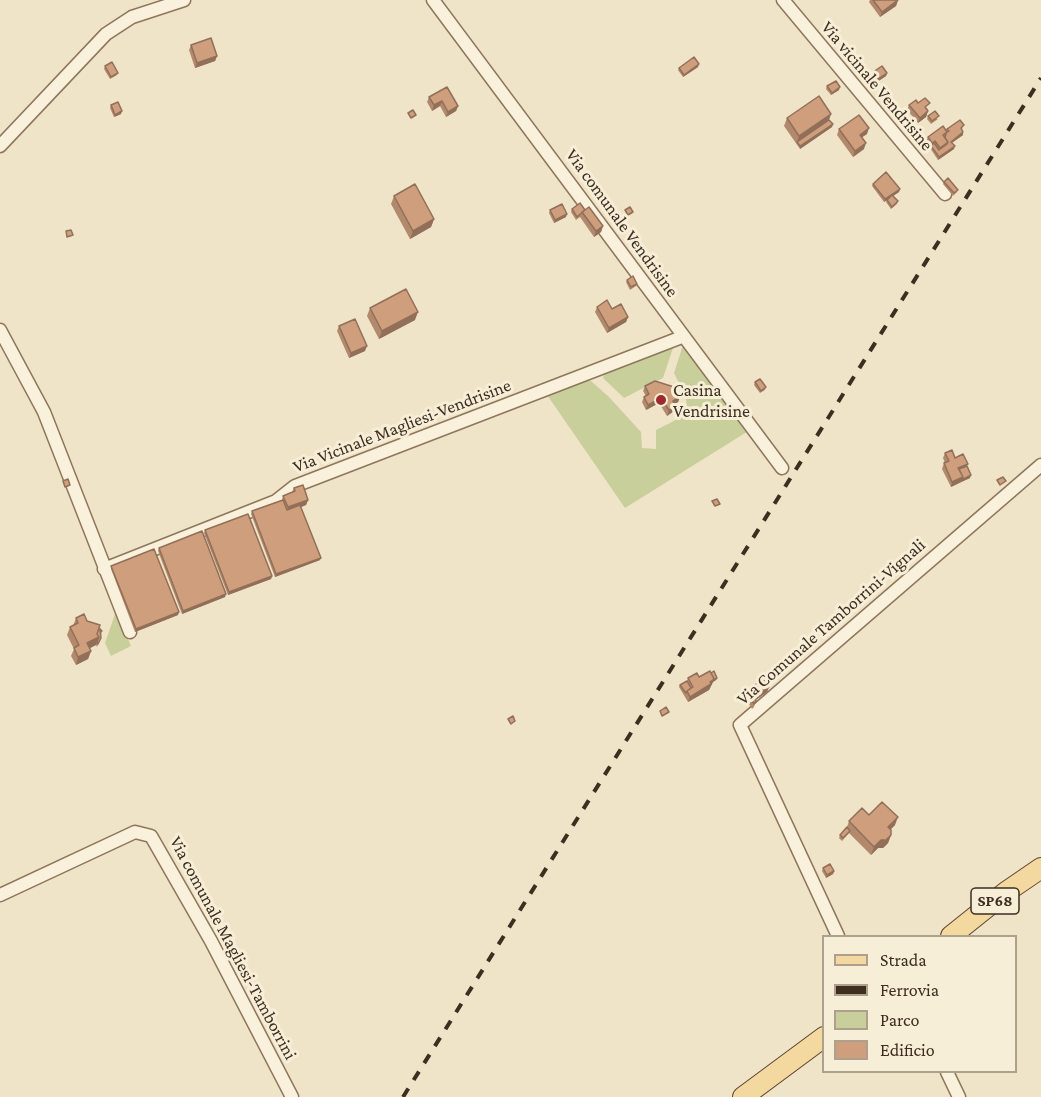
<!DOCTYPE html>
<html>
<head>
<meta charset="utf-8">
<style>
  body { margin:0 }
  #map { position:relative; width:1041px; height:1097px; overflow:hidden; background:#f0e4c8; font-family:"Crimson Pro",serif }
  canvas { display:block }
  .legend { position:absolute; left:822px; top:935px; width:195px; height:138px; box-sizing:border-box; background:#f7eed8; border:2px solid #ada18e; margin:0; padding:8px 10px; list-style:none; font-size:18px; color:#3d2e20 }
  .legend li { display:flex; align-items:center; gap:12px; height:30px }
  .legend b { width:30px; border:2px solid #ada18e }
</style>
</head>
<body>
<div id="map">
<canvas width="1041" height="1097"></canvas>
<ul class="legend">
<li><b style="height:8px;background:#f3d9a0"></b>Strada</li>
<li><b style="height:8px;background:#3d2e20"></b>Ferrovia</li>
<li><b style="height:16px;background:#c9cf9b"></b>Parco</li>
<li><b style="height:16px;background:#cf9f7d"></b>Edificio</li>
</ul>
</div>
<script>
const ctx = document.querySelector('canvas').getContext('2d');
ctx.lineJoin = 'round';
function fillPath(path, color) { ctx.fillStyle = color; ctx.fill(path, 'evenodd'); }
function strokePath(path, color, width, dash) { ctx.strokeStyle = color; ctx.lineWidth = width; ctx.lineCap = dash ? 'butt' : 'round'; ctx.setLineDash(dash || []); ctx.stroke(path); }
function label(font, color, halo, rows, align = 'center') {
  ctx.font = font + ' "Crimson Pro",serif'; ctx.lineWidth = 6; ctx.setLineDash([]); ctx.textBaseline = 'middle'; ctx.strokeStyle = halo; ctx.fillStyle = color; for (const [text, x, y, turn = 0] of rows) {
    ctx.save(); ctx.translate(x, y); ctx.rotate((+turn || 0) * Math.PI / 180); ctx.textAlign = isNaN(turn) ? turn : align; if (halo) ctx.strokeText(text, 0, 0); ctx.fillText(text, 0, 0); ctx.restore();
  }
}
fillPath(new Path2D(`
  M 674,345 L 663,378 L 624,398 L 603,378 L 605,371 Z
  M 685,345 L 750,430 L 625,508 L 545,392 L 583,379 L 591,381 L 609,397 L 641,432 L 642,448 L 656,449 L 656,430 C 694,412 693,411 674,373 L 682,348 Z
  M 116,611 L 131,646 L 111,656 L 105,643 Z`), '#c9cf9b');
const minor = new Path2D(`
  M 433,0 L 782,468
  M 783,0 L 945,194
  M 0,146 L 106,34 L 132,17 L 184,0
  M 0,330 L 44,412 L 130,632
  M 104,569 L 276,501 L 295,486 L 682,337
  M 0,895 L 135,832 L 151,836 L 211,941 L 292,1097
  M 838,936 L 740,725 L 1041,465
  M 947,1072 L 959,1097`);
const primary = new Path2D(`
  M 951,936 L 1006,892 L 1041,868
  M 743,1097 L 824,1037`);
strokePath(minor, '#8d765c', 15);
strokePath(primary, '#5b4430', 22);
strokePath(minor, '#faf1dc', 12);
strokePath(primary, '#f3d9a0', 20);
strokePath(new Path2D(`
  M 403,1097 L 1041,78`), '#3d2e20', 4, [10, 10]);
fillPath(new Path2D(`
  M 870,0 L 898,0 L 896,6 L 880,17 L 869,2 Z
  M 191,45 L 217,56 L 215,61 L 195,68 L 189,50 Z
  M 105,66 L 117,75 L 110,79 L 104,69 Z
  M 698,67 L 683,77 L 678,70 L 679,68 Z
  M 873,72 L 887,73 L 886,76 L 877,82 L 872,75 Z
  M 827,86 L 839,90 L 831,95 L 826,89 Z
  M 429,97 L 458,106 L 456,111 L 446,117 L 440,106 L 432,111 L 427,102 Z
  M 918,103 L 928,109 L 927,109 L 928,111 L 926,117 L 918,123 L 907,110 L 909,105 Z
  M 111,105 L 121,114 L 114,117 L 110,108 Z
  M 831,114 L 829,120 L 833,124 L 832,127 L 800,149 L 784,126 L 787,118 Z
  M 928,116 L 938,119 L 931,124 L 927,119 Z
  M 963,128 L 961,129 L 963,135 L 952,143 L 954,149 L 938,160 L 926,142 L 928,137 L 946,132 L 947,129 Z
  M 839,129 L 867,134 L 862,137 L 864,149 L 853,157 L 837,135 Z
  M 944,182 L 957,192 L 953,196 L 943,184 Z
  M 873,184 L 900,189 L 899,192 L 893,196 L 898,201 L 897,204 L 891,209 L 886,202 L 887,200 L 884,202 L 872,186 Z
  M 394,196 L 434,219 L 431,227 L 410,239 L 391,204 Z
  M 572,209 L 585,210 L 603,226 L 601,232 L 594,237 L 580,217 L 576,220 L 571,212 Z
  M 550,210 L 566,217 L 554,223 L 549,213 Z
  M 627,280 L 637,284 L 636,286 L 630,290 L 626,282 Z
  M 597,307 L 612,309 L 628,317 L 626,322 L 607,333 L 595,312 Z
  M 370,308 L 415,320 L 379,339 L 367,316 Z
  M 339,326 L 365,351 L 349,358 L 337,331 Z
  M 755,382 L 766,387 L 765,390 L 760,393 L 754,385 Z
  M 645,386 L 680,397 L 678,402 L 675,404 L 674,411 L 667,416 L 659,403 L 646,410 L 642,402 L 644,397 L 646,396 L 643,391 Z
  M 945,453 L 955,458 L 967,466 L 970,478 L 951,487 L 942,469 L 944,463 L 945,463 L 943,458 Z
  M 294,488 L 308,500 L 306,505 L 301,507 L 320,560 L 275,577 L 251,514 L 252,511 L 282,500 L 283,496 L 292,492 Z
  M 205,530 L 272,576 L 271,579 L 228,595 L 204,533 Z
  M 159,548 L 226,594 L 225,597 L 182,614 L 158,551 Z
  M 111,566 L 178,615 L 135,632 L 111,569 Z
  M 76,618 L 87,621 L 102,631 L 100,640 L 97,647 L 96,645 L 90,648 L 91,651 L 88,659 L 76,665 L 71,656 L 74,649 L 67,635 L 70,627 L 73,626 Z
  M 711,673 L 717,678 L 716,680 L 713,682 L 709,690 L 688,702 L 679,687 L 680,685 L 687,681 L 688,678 L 699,677 Z
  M 755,685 L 769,687 L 767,692 L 756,700 L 754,707 L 752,709 L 746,699 L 748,694 L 753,690 Z
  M 869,815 L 895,825 L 891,829 L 891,835 L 888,843 L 883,848 L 878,848 L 871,855 L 849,833 L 842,841 L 839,838 L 840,835 L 847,827 L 849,821 Z
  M 823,868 L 834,871 L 833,874 L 826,878 L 822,871 Z`), '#b2896c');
fillPath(new Path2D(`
  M 898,0 L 896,6 L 880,17 L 882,12 Z
  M 217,56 L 215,61 L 195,68 L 197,63 Z
  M 699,64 L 698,67 L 683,77 L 684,75 Z
  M 887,73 L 886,76 L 877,82 L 878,79 Z
  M 840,87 L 839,90 L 831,95 L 832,93 Z
  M 442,101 L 440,106 L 432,111 L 434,105 Z
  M 458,106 L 456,111 L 446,117 L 448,112 Z
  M 122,111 L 121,114 L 114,117 L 115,115 Z
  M 928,111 L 926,117 L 918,123 L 920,118 Z
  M 831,114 L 828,122 L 797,142 L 799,136 Z
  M 833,124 L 832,127 L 800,149 L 800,146 Z
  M 869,128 L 867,134 L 858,140 L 860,135 Z
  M 963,132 L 963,135 L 950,144 L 951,142 Z
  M 866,143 L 864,149 L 853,157 L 855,151 Z
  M 955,146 L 954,149 L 938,160 L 939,157 Z
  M 900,189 L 899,192 L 884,202 L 885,199 Z
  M 567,214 L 566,217 L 554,223 L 555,220 Z
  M 434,219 L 431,227 L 410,239 L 413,231 Z
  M 603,226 L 601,232 L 594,237 L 596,231 Z
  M 418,312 L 415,320 L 379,339 L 382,331 Z
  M 628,317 L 626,322 L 607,333 L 609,328 Z
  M 367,346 L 365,351 L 349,358 L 351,353 Z
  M 680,397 L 678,402 L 671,406 L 673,401 Z
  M 661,398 L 659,403 L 646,410 L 648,405 Z
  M 676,406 L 674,411 L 667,416 L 669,410 Z
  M 971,475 L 970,478 L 961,482 L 962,480 Z
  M 963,477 L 961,482 L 951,487 L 952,482 Z
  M 308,500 L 306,505 L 286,513 L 288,507 Z
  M 321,558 L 320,560 L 275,577 L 276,574 Z
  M 272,576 L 271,579 L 228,595 L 229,592 Z
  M 226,594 L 225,597 L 182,614 L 183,611 Z
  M 179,612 L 178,615 L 135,632 L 136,629 Z
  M 99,637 L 96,645 L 84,651 L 87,643 Z
  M 91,651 L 88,659 L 76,665 L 78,657 Z
  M 717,678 L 716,680 L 713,682 L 709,690 L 688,702 L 690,697 L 710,682 Z
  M 769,687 L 767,692 L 753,702 L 754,698 Z
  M 898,817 L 895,825 L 885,835 L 888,827 Z
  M 891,835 L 888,843 L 883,848 L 878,848 L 871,855 L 874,847 L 881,840 Z
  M 834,871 L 833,874 L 826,878 L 827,875 Z`), '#916f58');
const building = new Path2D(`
  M 873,0 L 898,0 L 882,12 Z
  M 211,38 L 217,56 L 197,63 L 191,45 Z
  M 694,57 L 699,64 L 684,75 L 679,68 Z
  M 112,62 L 118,73 L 111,77 L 105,66 Z
  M 882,66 L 887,73 L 878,79 L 873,72 Z
  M 836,81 L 840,87 L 832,93 L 827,86 Z
  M 447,87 L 458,106 L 448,112 L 442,101 L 434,105 L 429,97 Z
  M 819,96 L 831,114 L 799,136 L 787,118 Z
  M 925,98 L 930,103 L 925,107 L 928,111 L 920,118 L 909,105 L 916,100 L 918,103 Z
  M 118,102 L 122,111 L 115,115 L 111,105 Z
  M 413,110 L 416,115 L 411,118 L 408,113 Z
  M 935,111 L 939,116 L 932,121 L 928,116 Z
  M 859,115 L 869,128 L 860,135 L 866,143 L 855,151 L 839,129 Z
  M 829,120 L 833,124 L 800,146 L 797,142 Z
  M 960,120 L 964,125 L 961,128 L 963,132 L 951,142 L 955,146 L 939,157 L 931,146 L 934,143 L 939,150 L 947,144 L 948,142 L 945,138 L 946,133 L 949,131 L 947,129 Z
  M 943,126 L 947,132 L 943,135 L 948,142 L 940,148 L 935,141 L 932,143 L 928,137 Z
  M 886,172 L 900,189 L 885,199 L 873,184 Z
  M 948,178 L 958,190 L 954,193 L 944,182 Z
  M 415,184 L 434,219 L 413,231 L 394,196 Z
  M 892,195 L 898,201 L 892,207 L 887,200 Z
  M 580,203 L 585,210 L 577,217 L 572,209 Z
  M 562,204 L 567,214 L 555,220 L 550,210 Z
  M 589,207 L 603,226 L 596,231 L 582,212 Z
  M 630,207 L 633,212 L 628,215 L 625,210 Z
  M 71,230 L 73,235 L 67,237 L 66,231 Z
  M 633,276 L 637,284 L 631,287 L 627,280 Z
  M 406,289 L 418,312 L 382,331 L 370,308 Z
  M 607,300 L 612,309 L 621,304 L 628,317 L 609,328 L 597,307 Z
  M 355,319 L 367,346 L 351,353 L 339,326 Z
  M 760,379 L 766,387 L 761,391 L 755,382 Z
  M 655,381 L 674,387 L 680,397 L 673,401 L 676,406 L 669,410 L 661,398 L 648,405 L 644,397 L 649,394 L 645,386 Z
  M 952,450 L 955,458 L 963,454 L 968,464 L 958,468 L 963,477 L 952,482 L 944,463 L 949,461 L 945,453 Z
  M 967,466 L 971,475 L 962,480 L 963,477 L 959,469 Z
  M 1003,477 L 1006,481 L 1000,485 L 997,480 Z
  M 68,479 L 70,485 L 65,487 L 63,481 Z
  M 303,485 L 308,500 L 288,507 L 283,496 L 295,491 L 294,488 Z
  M 717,499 L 720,504 L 715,506 L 712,501 Z
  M 283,500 L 287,510 L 300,505 L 321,558 L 276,574 L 252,511 Z
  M 248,514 L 272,576 L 229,592 L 205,530 Z
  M 202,531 L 226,594 L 183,611 L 159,548 Z
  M 154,549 L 179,612 L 136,629 L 111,566 Z
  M 84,614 L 87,621 L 100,625 L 97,634 L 99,637 L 87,643 L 91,651 L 78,657 L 74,648 L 79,645 L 70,627 L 78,623 L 76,618 Z
  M 99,628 L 102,631 L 100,630 L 101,638 L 98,644 L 97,642 L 99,637 L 97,634 Z
  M 710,671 L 714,679 L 710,682 L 711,684 L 690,697 L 687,691 L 693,687 L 688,678 L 697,673 L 699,677 Z
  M 714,671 L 717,678 L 712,681 L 714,679 L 711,673 Z
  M 764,678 L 769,687 L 754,698 L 756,701 L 754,704 L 748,694 L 757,687 L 755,685 Z
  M 687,681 L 691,688 L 687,691 L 686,693 L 680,685 Z
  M 666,707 L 669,712 L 662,716 L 660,711 Z
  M 513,716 L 515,721 L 511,724 L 508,719 Z
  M 882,802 L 898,817 L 888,827 L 891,830 L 891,835 L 886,840 L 881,840 L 874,847 L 849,821 L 862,808 L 869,815 Z
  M 847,827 L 850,831 L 843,838 L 840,835 Z
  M 830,864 L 834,871 L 827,875 L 823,868 Z`);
fillPath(building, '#cf9f7d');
strokePath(building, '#916f58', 1.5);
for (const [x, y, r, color] of [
  [661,400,6,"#9e2a2b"]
]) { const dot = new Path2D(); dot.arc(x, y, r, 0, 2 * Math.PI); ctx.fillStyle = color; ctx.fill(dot); strokePath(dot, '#f7eed8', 2); }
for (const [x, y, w] of [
  [995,901,48]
]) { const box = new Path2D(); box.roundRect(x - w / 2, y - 13, w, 26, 4.5); ctx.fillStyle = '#f7eed8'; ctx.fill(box); strokePath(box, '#3d2e20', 1.5); }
label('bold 16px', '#3d2e20', null, [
  ["SP68",995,901]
]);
label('18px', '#3d2e20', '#f7eed8', [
  ["Via vicinale Vendrisine",877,86,50],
  ["Via comunale Vendrisine",622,223,54],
  ["Via Vicinale Magliesi-Vendrisine",402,426,-21],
  ["Via Comunale Tamborrini-Vignali",831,622,-41],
  ["Via comunale Magliesi-Tamborrini",233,948,62]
]);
label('18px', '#3d2e20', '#f7eed8', [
  ["Casina",673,390],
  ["Vendrisine",673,411]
], 'left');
</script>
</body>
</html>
